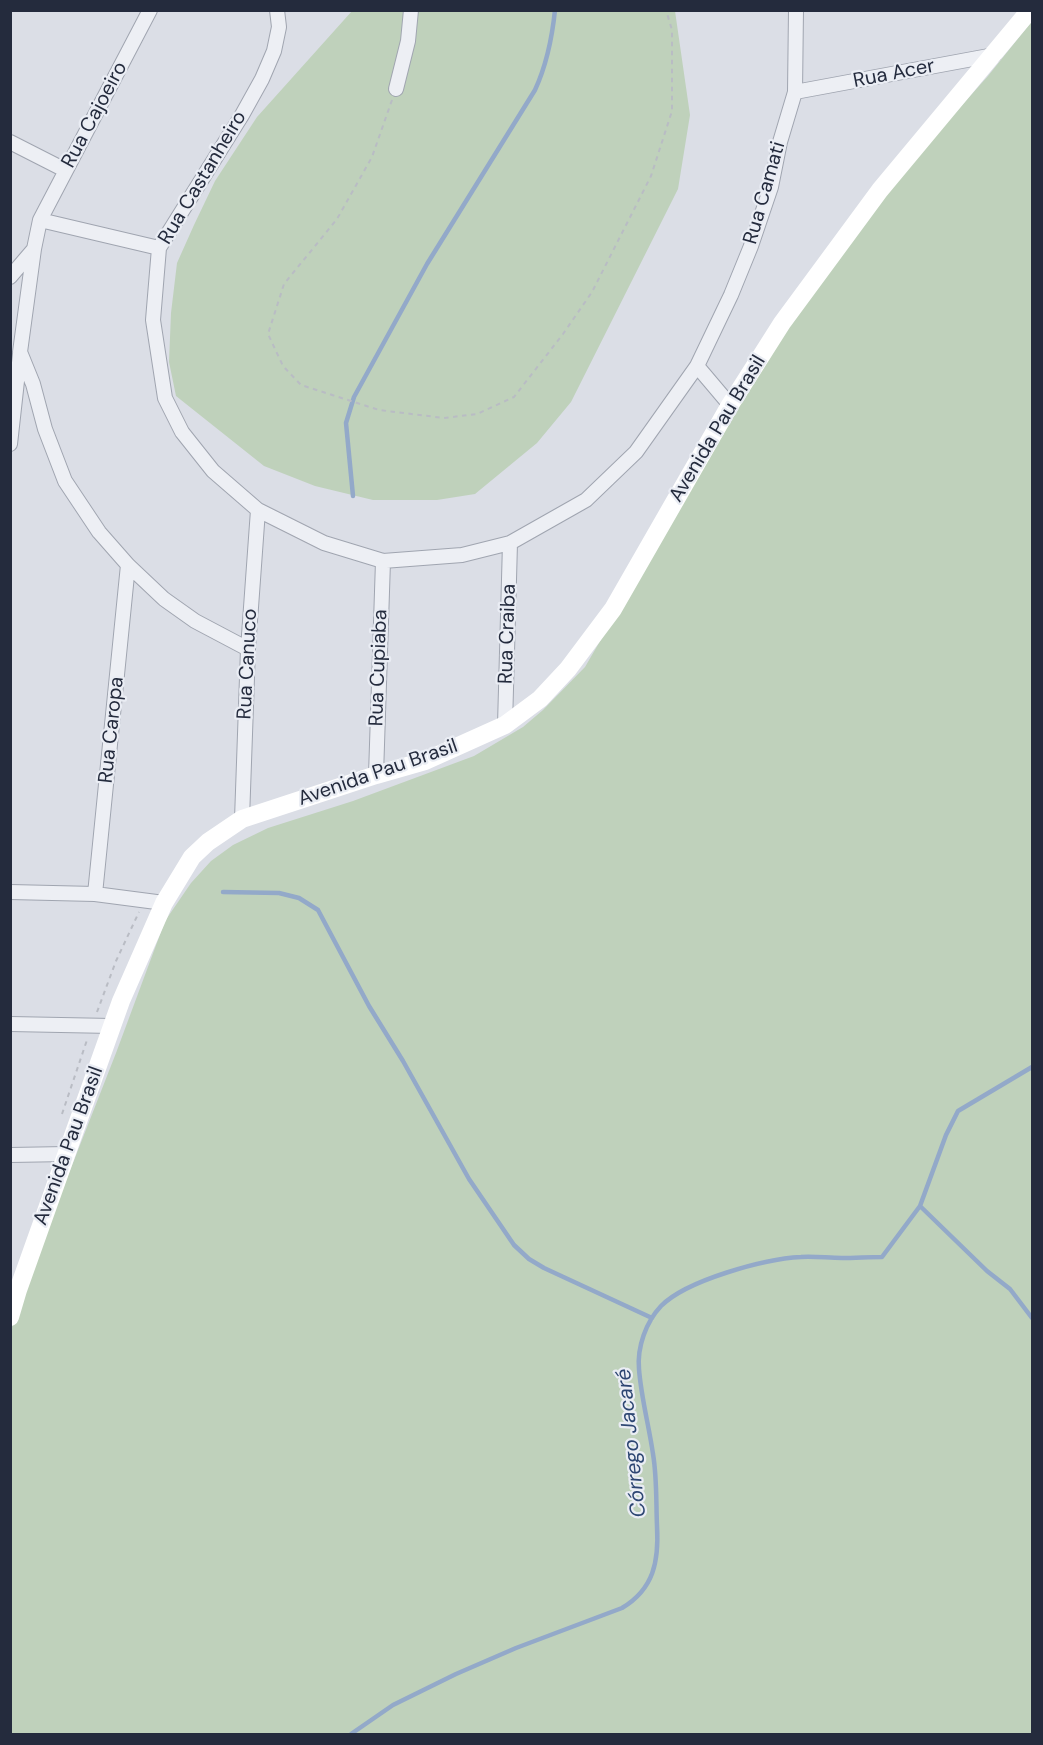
<!DOCTYPE html>
<html>
<head>
<meta charset="utf-8">
<style>
  body { margin:0 }
  #map { position:relative; width:1043px; height:1745px; overflow:hidden; background:#dbdee6; font-family:"DM Sans",sans-serif }
  canvas { display:block }
  .frame { position:absolute; inset:0; border:12px solid #242b3d; pointer-events:none }
</style>
</head>
<body>
<div id="map">
<canvas width="1043" height="1745"></canvas>
<div class="frame"></div>
</div>
<script>
const ctx = document.querySelector('canvas').getContext('2d');
ctx.lineJoin = 'round';
function fillPath(path, color) { ctx.fillStyle = color; ctx.fill(path, 'evenodd'); }
function strokePath(path, color, width, dash) { ctx.strokeStyle = color; ctx.lineWidth = width; ctx.lineCap = dash ? 'butt' : 'round'; ctx.setLineDash(dash || []); ctx.stroke(path); }
function label(font, color, halo, rows, align = 'center') {
  ctx.font = font + ' "DM Sans",sans-serif'; ctx.lineWidth = 4.5; ctx.setLineDash([]); ctx.textBaseline = 'middle'; ctx.strokeStyle = halo; ctx.fillStyle = color; for (const [text, x, y, turn = 0] of rows) {
    ctx.save(); ctx.translate(x, y); ctx.rotate((+turn || 0) * Math.PI / 180); ctx.textAlign = isNaN(turn) ? turn : align; if (halo) ctx.strokeText(text, 0, 0); ctx.fillText(text, 0, 0); ctx.restore();
  }
}
fillPath(new Path2D(`
  M 352,11 L 675,11 L 690,115 L 678,189 L 571,402 L 537,443 L 475,494 L 437,500 L 373,500 L 315,486 L 264,466 L 176,396 L 169,362 L 171,313 L 177,263 L 194,225 L 215,181 L 257,117 Z
  M 1032,21 L 1032,1734 L 11,1734 L 11,1333 L 14,1316 L 26,1283 L 116,1053 L 165,921 L 191,883 L 211,861 L 233,845 L 268,828 L 353,801 L 474,756 L 523,727 L 543,710 L 585,667 L 777,336 L 902,172 L 988,76 Z`), '#bfd1bb');
strokePath(new Path2D(`
  M 353,496 L 346,423 L 354,397 L 427,264 L 535,90 C 547,64 552,39 555,10
  M 223,892 L 279,893 L 299,898 L 318,910 L 369,1006 L 403,1061 L 469,1179 L 514,1245 L 529,1259 L 544,1268 L 652,1318
  M 920,1206 L 987,1271 L 1010,1289 L 1032,1318
  M 351,1734 L 393,1705 L 456,1674 L 516,1648 L 622,1608 C 654,1589 659,1561 657,1526 C 656,1502 657,1477 653,1454 C 649,1426 641,1397 639,1369 C 637,1347 646,1322 661,1306 C 687,1280 764,1259 801,1257 C 814,1256 828,1258 842,1258 C 855,1258 869,1257 882,1257 L 920,1206 L 946,1135 L 958,1111 L 1032,1067`), '#93a9c9', 4.5);
const street = new Path2D(`
  M 150,10 L 40,220 L 34,249 L 20,352 L 33,384 L 45,429 L 65,481 L 99,532 L 128,565 L 164,599 L 195,621 L 248,649
  M 277,10 L 279,27 L 274,51 L 262,79 L 242,115 L 159,248 L 153,320 L 165,398 L 182,432 L 213,471 L 258,510 L 324,543 L 383,561 L 462,555 L 510,543 L 586,500 L 636,452 L 697,366 L 731,295 L 751,246 L 771,187 L 780,142 L 795,92 L 796,10
  M 396,89 L 408,41 L 411,10
  M 795,92 L 994,55
  M 10,142 L 65,170
  M 40,220 L 159,248
  M 10,277 L 34,249
  M 697,366 L 730,405
  M 10,444 L 20,354
  M 505,725 L 510,543
  M 376,775 L 383,561
  M 242,819 L 248,649 L 258,510
  M 10,892 L 95,894 L 164,903
  M 95,894 L 128,565
  M 10,1024 L 112,1026
  M 10,1155 L 67,1154`);
strokePath(street, '#a0a5b0', 16);
strokePath(new Path2D(`
  M 392,100 L 372,157 L 337,219 L 284,284 L 268,334 L 283,366 L 301,385 L 379,410 L 444,418 L 477,414 L 514,397 L 563,334 L 592,292 L 651,176 L 672,111 L 672,30 L 666,10
  M 97,1012 L 116,961 L 139,912
  M 62,1114 L 87,1040`), '#b9bcc4', 2, [4.5, 4.5]);
strokePath(street, '#edeff4', 14);
strokePath(new Path2D(`
  M 10,1317 L 18,1290 L 121,1001 L 164,903 L 192,857 L 208,842 L 242,819 L 376,775 L 425,761 L 505,725 L 540,699 L 568,669 L 613,609 L 730,405 L 782,323 L 880,190 L 1030,10`), '#fff', 18);
label('20px', '#242b3d', '#eaedf4', [
  ["Rua Acer",894,74,-11],
  ["Rua Cajoeiro",95,115,-62],
  ["Rua Castanheiro",203,178,-59],
  ["Rua Camati",765,193,-74],
  ["Avenida Pau Brasil",718,429,-59],
  ["Rua Craiba",508,634,-88],
  ["Rua Canuco",248,664,-87],
  ["Rua Cupiaba",379,668,-88],
  ["Rua Caropa",112,730,-84],
  ["Avenida Pau Brasil",378,773,-19],
  ["Avenida Pau Brasil",69,1146,-70]
]);
label('italic 21px', '#2d4672', '#eaedf4', [
  ["Córrego Jacaré",632,1443,-96]
]);
</script>
</body>
</html>
